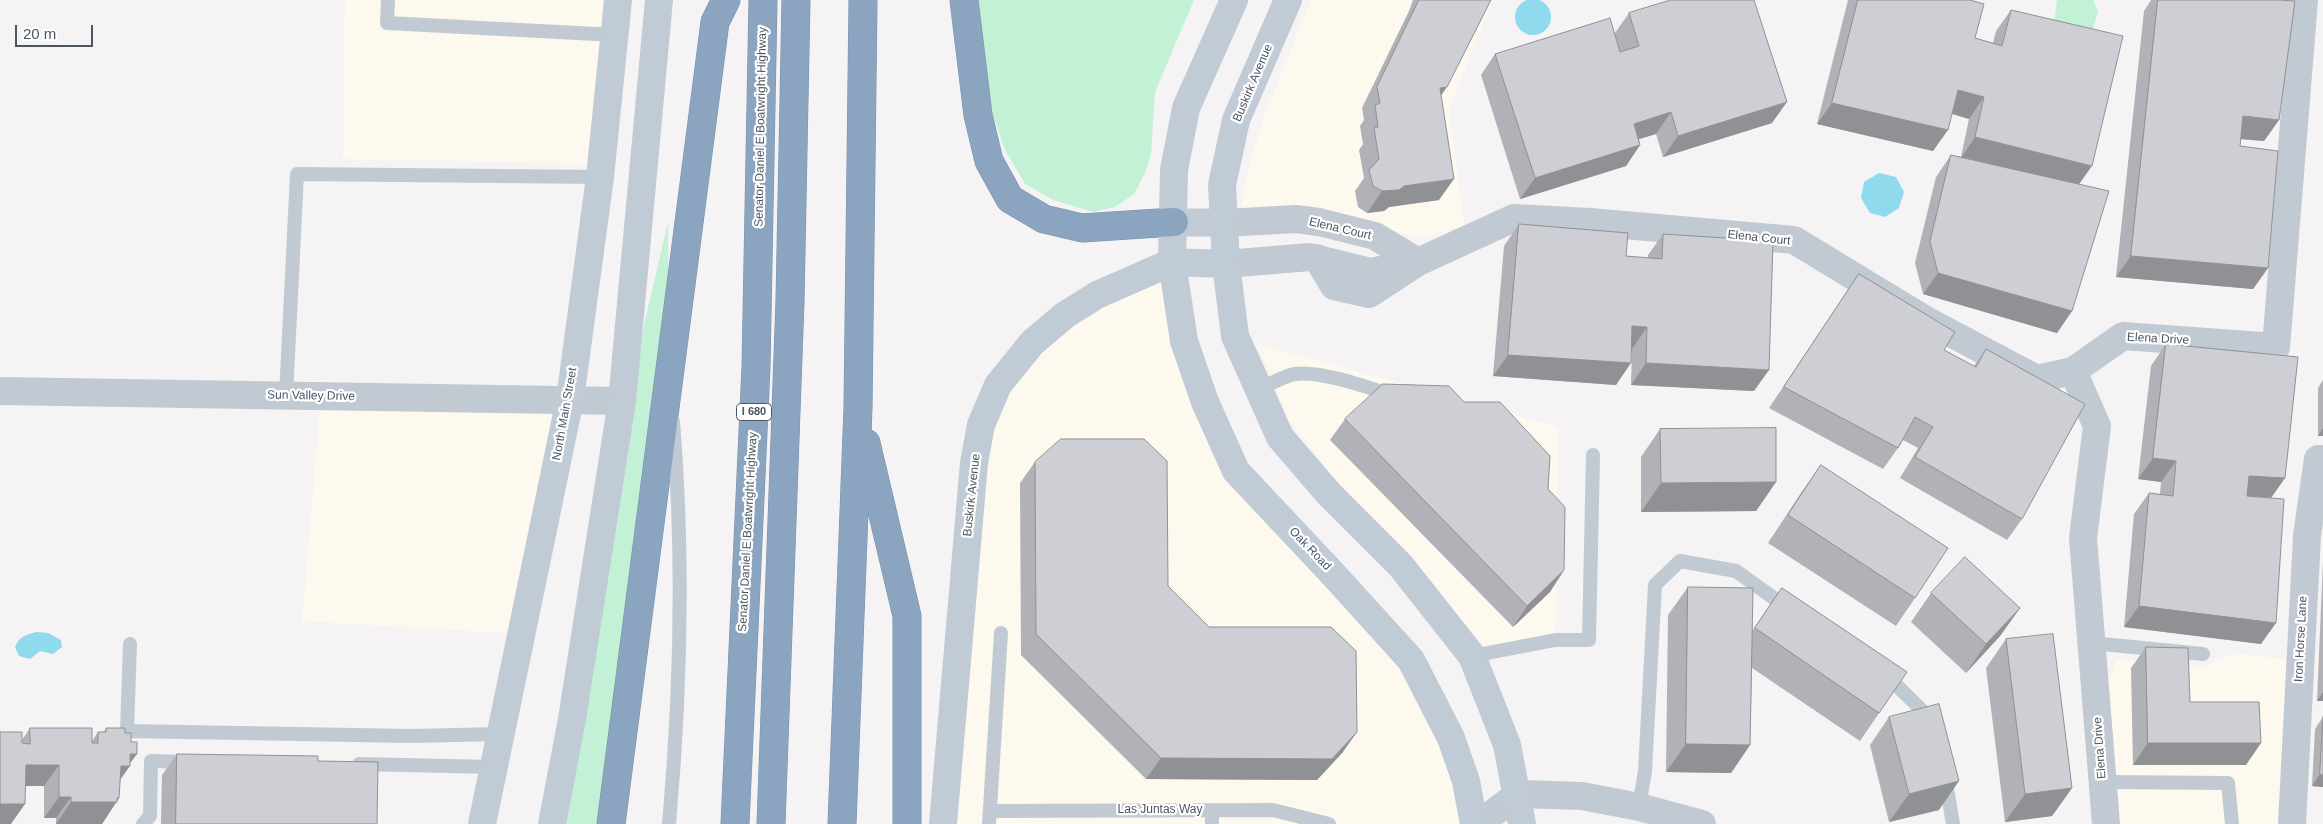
<!DOCTYPE html>
<html>
<head>
<meta charset="utf-8">
<style>
  body { margin:0 }
  #map { position:relative; width:2323px; height:824px; overflow:hidden; background:#f5f3f3; font-family:Arial,sans-serif }
  canvas { display:block }
  .scale { position:absolute; left:15px; top:25px; width:78px; height:22px; box-sizing:border-box; border:2px solid #4a5661; border-top:0; padding-left:6px; font-size:15px; line-height:18px; white-space:nowrap; color:#4a5661; -webkit-text-stroke:4px #fff; paint-order:stroke }
</style>
</head>
<body>
<div id="map">
<canvas width="2323" height="824"></canvas>
<div class="scale">20 m</div>
</div>
<script>
const ctx = document.querySelector('canvas').getContext('2d');
ctx.lineJoin = 'round';
function fillPath(path, color) { ctx.fillStyle = color; ctx.fill(path, 'evenodd'); }
function strokePath(path, color, width, dash) { ctx.strokeStyle = color; ctx.lineWidth = width; ctx.lineCap = dash ? 'butt' : 'round'; ctx.setLineDash(dash || []); ctx.stroke(path); }
function label(font, color, halo, rows, align = 'center') {
  ctx.font = font + ' Arial,sans-serif'; ctx.lineWidth = 4.5; ctx.setLineDash([]); ctx.textBaseline = 'middle'; ctx.strokeStyle = halo; ctx.fillStyle = color; for (const [text, x, y, turn = 0] of rows) {
    ctx.save(); ctx.translate(x, y); ctx.rotate((+turn || 0) * Math.PI / 180); ctx.textAlign = isNaN(turn) ? turn : align; if (halo) ctx.strokeText(text, 0, 0); ctx.fillText(text, 0, 0); ctx.restore();
  }
}
fillPath(new Path2D(`
  M 345,0 L 618,0 L 601,164 L 343,159 Z
  M 1311,0 L 1493,0 L 1449,108 L 1464,226 L 1421,237 L 1242,211 L 1244,186 L 1262,122 Z
  M 1172,262 L 1236,471 L 1411,660 L 1474,824 L 943,824 L 974,463 L 1032,343 Z
  M 1257,344 L 1558,427 L 1555,640 L 1484,647 L 1409,554 L 1341,486 L 1289,420 Z
  M 321,396 L 570,399 L 521,634 L 302,621 Z
  M 2237,653 L 2299,661 L 2283,824 L 2110,824 L 2095,674 L 2112,673 L 2117,659 L 2202,668 Z`), '#fdf9ef');
fillPath(new Path2D(`
  M 979,0 L 1194,0 L 1155,92 L 1151,154 L 1145,173 L 1134,194 L 1115,207 L 1093,212 L 1053,200 L 1025,184 L 1005,150 L 992,112 L 983,50 Z
  M 2057,0 L 2093,0 L 2098,11 L 2093,29 L 2054,23 Z
  M 668,222 L 669,368 L 611,824 L 554,824 L 626,402 Z`), '#c3f1d5');
fillPath(new Path2D(`
  M1515 17a18 18 0 1 1 36 0a18 18 0 1 1-36 0Z
  M 1879,173 L 1896,177 L 1904,192 L 1899,208 L 1885,217 L 1870,213 L 1861,198 L 1864,182 Z
  M 37,632 L 48,633 L 61,640 L 62,647 L 53,654 L 40,651 L 30,659 L 19,656 L 15,647 C 19,636 28,634 37,632 Z`), '#90daee');
const highway = new Path2D(`
  M 964,0 L 978,115 L 989,161 L 1010,199 L 1044,219 L 1082,228 L 1174,222
  M 866,443 L 907,616 L 907,824
  M 611,824 L 715,22 L 726,0
  M 735,824 L 756,367 L 763,0
  M 771,824 L 790,301 L 796,0
  M 842,824 L 858,408 L 863,0`);
strokePath(highway, '#7690ad', 29);
strokePath(new Path2D(`
  M 388,0 L 387,23 L 615,35
  M 1258,389 C 1270,385 1283,376 1295,374 C 1320,370 1370,388 1394,396
  M 286,395 L 297,174 L 600,177
  M 2092,643 L 2203,654
  M 130,644 L 127,731 L 411,736 L 500,734
  M 1472,656 L 1555,640 L 1589,640 L 1593,455
  M 1885,674 L 1934,722
  M 359,764 L 494,767
  M 1945,777 L 1953,824
  M 2103,782 L 2228,783 L 2232,824
  M 1639,807 L 1645,771 L 1655,585 L 1680,561 L 1736,571 L 1789,609
  M 990,811 L 1273,810 L 1329,824
  M 143,824 L 150,816 L 151,761 L 188,762
  M 669,824 C 681,689 684,556 673,421
  M 989,824 L 1001,633
  M 1212,824 L 1212,810`), '#c1cad2', 14);
strokePath(new Path2D(`
  M 1225,223 L 1296,219 L 1319,222 L 1375,236 L 1418,262 L 1371,272 L 1310,257 L 1226,264
  M 1317,258 L 1334,286 L 1369,294 L 1418,262 L 1514,218 L 1590,222 L 1794,240 L 1924,319 L 2037,379 L 2073,371
  M 0,391 L 622,401
  M 1479,824 L 1518,794 L 1582,796 L 1639,807 L 1702,824
  M 2106,824 L 2083,538 L 2097,426 L 2073,371 L 2123,336 L 2276,347 L 2304,0
  M 2292,824 L 2307,536 L 2318,459 L 2323,459`), '#c1cad2', 28);
strokePath(new Path2D(`
  M 1234,0 L 1186,108 L 1174,170 L 1172,262 L 1184,341 L 1205,402 L 1236,471 L 1332,573 L 1411,660 L 1451,738 L 1466,781 L 1474,824
  M 1288,0 L 1236,120 L 1222,185 L 1226,264 L 1235,336 L 1280,437 L 1329,494 L 1401,566 L 1472,656 L 1507,745 L 1522,824
  M 1174,222 L 1225,223
  M 482,824 L 570,399 L 600,177 L 618,0
  M 552,824 L 572,719 L 622,401 L 659,0
  M 943,824 L 974,463 L 981,425 L 998,385 L 1032,343 L 1065,315 L 1097,295 L 1172,262 L 1226,264`), '#c1cbd6', 28);
strokePath(highway, '#8ba5c1', 28);
fillPath(new Path2D(`
  M 1413,0 L 1491,0 L 1441,96 L 1439,200 L 1389,207 L 1384,211 L 1367,213 L 1358,207 L 1355,191 L 1364,178 L 1359,150 L 1363,144 L 1360,126 L 1364,120 L 1362,108 L 1409,11 Z
  M 1848,0 L 1970,0 L 1975,38 L 1993,43 L 1996,31 L 2011,10 L 2079,184 L 2072,311 L 2057,333 L 1923,294 L 1915,263 L 1936,177 L 1951,155 L 1961,157 L 1969,119 L 1952,114 L 1933,151 L 1817,124 Z
  M 2151,0 L 2279,0 L 2279,120 L 2264,141 L 2241,139 L 2240,146 L 2268,268 L 2253,289 L 2116,277 L 2144,11 Z
  M 1629,13 L 1772,123 L 1663,157 L 1656,134 L 1639,139 L 1640,145 L 1626,166 L 1520,199 L 1481,75 L 1495,54 L 1615,33 Z
  M 1519,224 L 1626,256 L 1648,258 L 1648,255 L 1663,234 L 1754,391 L 1631,385 L 1632,349 L 1632,348 L 1616,385 L 1493,376 L 1504,246 Z
  M 1859,274 L 1944,350 L 1974,366 L 1986,349 L 2022,519 L 2007,540 L 1900,478 L 1918,448 L 1903,440 L 1898,448 L 1883,469 L 1769,408 Z
  M 2166,344 L 2285,478 L 2271,498 L 2261,644 L 2124,627 L 2134,514 L 2149,493 L 2160,494 L 2161,482 L 2138,479 L 2151,366 Z
  M 2323,380 L 2323,436 L 2318,436 L 2318,388 Z
  M 1345,419 L 1548,489 L 1564,570 L 1550,592 L 1513,627 L 1330,440 Z
  M 1660,429 L 1776,482 L 1756,511 L 1641,512 L 1641,457 Z
  M 1035,462 L 1168,586 L 1209,627 L 1357,732 L 1342,753 L 1317,780 L 1146,779 L 1021,655 L 1020,483 Z
  M 1821,465 L 1915,598 L 1896,626 L 1768,543 L 1801,493 Z
  M 2323,561 L 2323,701 L 2317,701 Z
  M 1688,587 L 1752,631 L 1782,588 L 1907,672 L 1860,741 L 1752,668 L 1750,745 L 1731,773 L 1666,772 L 1668,615 Z
  M 1931,593 L 2020,608 L 2000,636 L 1966,673 L 1911,622 Z
  M 2006,639 L 2072,788 L 2052,816 L 2005,822 L 1986,668 Z
  M 2146,647 L 2190,702 L 2246,765 L 2133,765 L 2131,668 Z
  M 1889,717 L 1939,810 L 1889,822 L 1870,745 Z
  M 2323,717 L 2323,787 L 2312,786 L 2315,729 Z
  M 30,728 L 92,741 L 98,732 L 104,732 L 106,728 L 125,733 L 130,764 L 120,779 L 119,798 L 102,824 L 56,824 L 56,818 L 44,818 L 44,786 L 26,786 L 22,740 Z
  M 177,754 L 318,761 L 377,824 L 161,824 L 162,775 Z`), '#b0b2b7');
fillPath(new Path2D(`
  M 1447,87 L 1432,108 L 1440,88 Z
  M 1958,90 L 1984,97 L 1969,119 L 1943,111 Z
  M 1787,102 L 1772,123 L 1663,157 L 1678,136 Z
  M 1832,103 L 1948,130 L 1933,151 L 1817,124 Z
  M 1671,112 L 1656,134 L 1619,145 L 1634,124 Z
  M 2243,116 L 2279,120 L 2264,141 L 2228,138 Z
  M 1975,137 L 2092,166 L 2077,187 L 1961,158 Z
  M 1640,145 L 1626,166 L 1520,199 L 1535,178 Z
  M 1454,179 L 1439,200 L 1389,207 L 1384,211 L 1367,213 L 1382,191 L 1404,186 Z
  M 2131,256 L 2268,268 L 2253,289 L 2116,277 Z
  M 1938,273 L 2072,311 L 2057,333 L 1923,294 Z
  M 1632,326 L 1647,327 L 1632,349 L 1617,347 Z
  M 1508,355 L 1631,363 L 1616,385 L 1493,376 Z
  M 1646,363 L 1769,370 L 1754,391 L 1631,385 Z
  M 2323,428 L 2323,436 L 2318,436 Z
  M 2153,458 L 2176,461 L 2161,482 L 2138,479 Z
  M 2249,476 L 2285,478 L 2270,499 L 2235,497 Z
  M 1776,482 L 1756,511 L 1641,512 L 1661,483 Z
  M 1564,570 L 1550,592 L 1513,627 L 1527,606 Z
  M 2139,606 L 2276,623 L 2261,644 L 2124,627 Z
  M 2020,608 L 2000,636 L 1966,673 L 1986,644 Z
  M 2323,692 L 2323,701 L 2317,701 Z
  M 1357,732 L 1342,753 L 1317,780 L 1146,779 L 1161,758 Z
  M 2148,743 L 2261,743 L 2246,765 L 2133,765 Z
  M 1686,744 L 1750,745 L 1731,773 L 1666,772 Z
  M 130,754 L 137,754 L 128,766 L 130,766 L 115,787 L 121,766 Z
  M 26,765 L 59,765 L 44,786 L 11,786 Z
  M 2320,774 L 2323,775 L 2323,787 L 2312,786 Z
  M 1959,781 L 1939,810 L 1889,822 L 1909,794 Z
  M 2072,788 L 2052,816 L 2005,822 L 2025,794 Z
  M 59,797 L 71,797 L 56,818 L 44,818 Z
  M 119,798 L 102,824 L 56,824 L 71,802 Z
  M 0,804 L 25,804 L 11,824 L 0,824 Z`), '#909195');
const building = new Path2D(`
  M 1419,0 L 1491,0 L 1447,87 L 1440,88 L 1454,179 L 1404,186 L 1399,190 L 1382,191 L 1373,186 L 1369,170 L 1379,159 L 1374,128 L 1378,127 L 1375,105 L 1380,103 L 1377,87 Z
  M 1671,0 L 1754,0 L 1787,102 L 1678,136 L 1671,112 L 1634,124 L 1640,145 L 1535,178 L 1495,54 L 1610,18 L 1620,52 L 1639,46 L 1629,13 Z
  M 1858,0 L 1970,0 L 1984,4 L 1975,38 L 2002,46 L 2011,10 L 2123,36 L 2092,166 L 1975,137 L 1984,97 L 1958,90 L 1948,130 L 1832,103 Z
  M 2158,0 L 2279,0 L 2295,1 L 2279,120 L 2243,116 L 2240,146 L 2278,151 L 2268,268 L 2131,256 Z
  M 1951,155 L 2109,191 L 2072,311 L 1938,273 L 1930,242 Z
  M 1519,224 L 1628,233 L 1626,256 L 1662,259 L 1663,234 L 1773,241 L 1769,370 L 1646,363 L 1647,327 L 1632,326 L 1631,363 L 1508,355 Z
  M 1859,274 L 1955,332 L 1944,350 L 1976,367 L 1986,349 L 2085,404 L 2022,519 L 1915,457 L 1933,427 L 1915,417 L 1898,448 L 1784,387 Z
  M 2166,344 L 2298,357 L 2285,478 L 2249,476 L 2247,496 L 2284,499 L 2276,623 L 2139,606 L 2149,493 L 2173,496 L 2176,461 L 2153,458 Z
  M 1383,384 L 1449,386 L 1464,402 L 1500,402 L 1550,456 L 1548,489 L 1565,507 L 1564,570 L 1527,606 L 1345,419 Z
  M 1776,428 L 1776,482 L 1661,483 L 1660,429 Z
  M 1061,439 L 1144,439 L 1167,461 L 1168,586 L 1209,627 L 1331,627 L 1356,651 L 1357,732 L 1332,759 L 1161,758 L 1036,634 L 1035,462 Z
  M 1821,465 L 1948,548 L 1915,598 L 1788,515 Z
  M 1965,557 L 2020,608 L 1986,644 L 1931,593 Z
  M 1688,587 L 1753,588 L 1750,745 L 1686,744 Z
  M 1782,588 L 1907,672 L 1879,713 L 1755,628 Z
  M 2053,634 L 2072,788 L 2025,794 L 2006,639 Z
  M 2146,647 L 2188,648 L 2190,702 L 2259,702 L 2261,743 L 2148,743 Z
  M 1939,704 L 1959,781 L 1909,794 L 1889,717 Z
  M 2323,717 L 2323,775 L 2320,774 Z
  M 30,728 L 92,728 L 92,743 L 98,743 L 98,732 L 106,732 L 106,728 L 125,728 L 125,733 L 131,733 L 131,742 L 137,742 L 137,754 L 130,754 L 130,766 L 121,766 L 119,798 L 117,798 L 117,802 L 71,802 L 71,797 L 59,797 L 59,765 L 26,765 L 25,804 L 0,804 L 0,732 L 22,732 L 22,743 L 30,744 Z
  M 177,754 L 318,756 L 318,761 L 378,762 L 377,824 L 176,824 Z`);
fillPath(building, '#cdcfd5');
strokePath(building, '#909195', 1);
for (const [x, y, w] of [
  [754,412,35]
]) { const box = new Path2D(); box.roundRect(x - w / 2, y - 8.5, w, 17, 4); ctx.fillStyle = '#fff'; ctx.fill(box); strokePath(box, '#4a5661', 1); }
label('bold 11px', '#4a5661', null, [
  ["I 680",754,412]
]);
label('12px', '#4a5661', '#fff', [
  ["Buskirk Avenue",1253,83,-67],
  ["Senator Daniel E Boatwright Highway",761,127,-89],
  ["Elena Court",1340,229,13],
  ["Elena Court",1759,238,6],
  ["Elena Drive",2158,339,3],
  ["Sun Valley Drive",311,396,1],
  ["North Main Street",565,414,-80],
  ["Buskirk Avenue",972,495,-84],
  ["Senator Daniel E Boatwright Highway",748,532,-87],
  ["Oak Road",1310,549,46],
  ["Iron Horse Lane",2301,639,-87],
  ["Elena Drive",2100,748,-94],
  ["Las Juntas Way",1160,810]
]);
</script>
</body>
</html>
